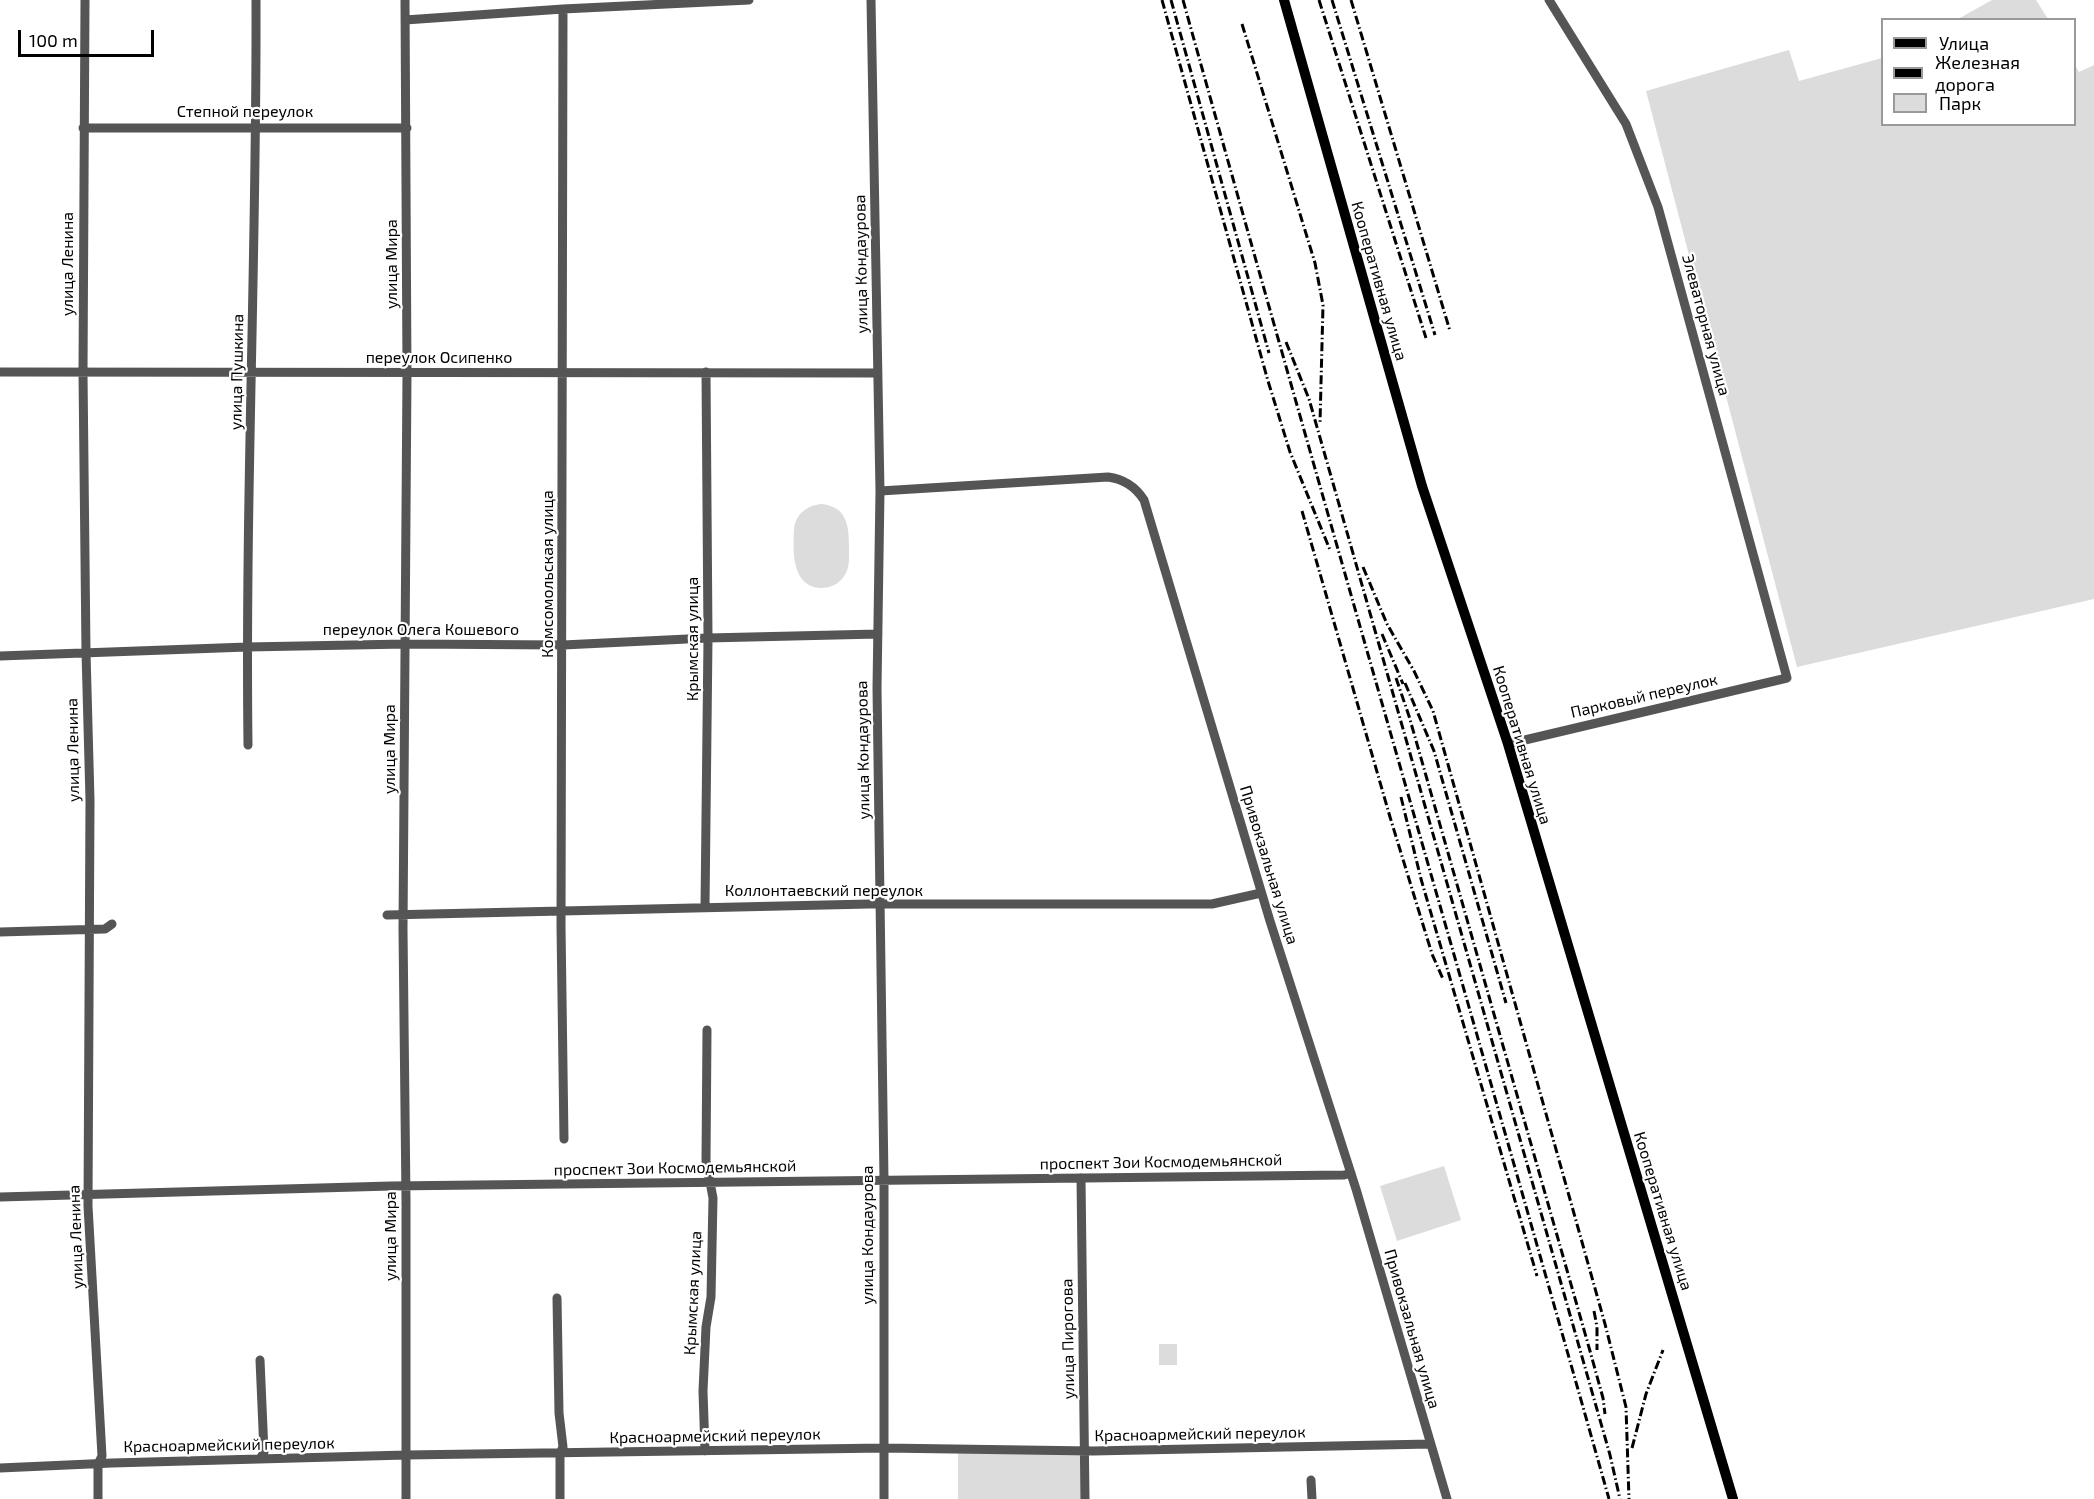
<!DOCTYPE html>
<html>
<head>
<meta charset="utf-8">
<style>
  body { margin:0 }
  #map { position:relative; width:2094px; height:1499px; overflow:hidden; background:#fff; font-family:"Exo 2",sans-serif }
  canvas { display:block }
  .legend { position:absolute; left:1881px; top:18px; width:195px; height:108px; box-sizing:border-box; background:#fff; border:2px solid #999; margin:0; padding:8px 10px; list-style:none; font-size:18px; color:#000 }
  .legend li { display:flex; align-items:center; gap:12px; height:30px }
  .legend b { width:30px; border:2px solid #999 }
  .scale { position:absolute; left:18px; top:30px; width:136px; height:27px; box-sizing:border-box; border:3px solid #000; border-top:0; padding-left:8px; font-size:18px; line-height:21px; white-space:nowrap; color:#000; -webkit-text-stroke:4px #fff; paint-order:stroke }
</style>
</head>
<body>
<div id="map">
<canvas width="2094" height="1499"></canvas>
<ul class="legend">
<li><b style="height:8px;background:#000"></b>Улица</li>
<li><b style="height:8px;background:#000"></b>Железная дорога</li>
<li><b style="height:16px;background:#dcdcdc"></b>Парк</li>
</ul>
<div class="scale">100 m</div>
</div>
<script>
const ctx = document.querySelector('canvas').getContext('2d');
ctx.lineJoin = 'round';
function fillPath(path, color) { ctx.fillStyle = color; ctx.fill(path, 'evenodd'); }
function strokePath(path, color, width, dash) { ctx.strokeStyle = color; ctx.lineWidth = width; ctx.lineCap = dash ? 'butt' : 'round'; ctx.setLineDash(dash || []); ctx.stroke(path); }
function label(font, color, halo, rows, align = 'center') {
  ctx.font = font + ' "Exo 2",sans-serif'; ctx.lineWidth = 4.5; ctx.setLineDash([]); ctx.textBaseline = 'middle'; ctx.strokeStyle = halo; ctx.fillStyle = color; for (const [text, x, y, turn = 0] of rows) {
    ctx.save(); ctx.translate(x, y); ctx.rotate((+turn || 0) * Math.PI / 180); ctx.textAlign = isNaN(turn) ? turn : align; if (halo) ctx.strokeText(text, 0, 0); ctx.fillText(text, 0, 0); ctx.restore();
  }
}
fillPath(new Path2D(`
  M 1992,0 L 2036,0 L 2048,19 L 1958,19 Z
  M 1789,50 L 1799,81 L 1882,58 L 1882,124 L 2074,124 L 2075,65 L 2079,72 L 2094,65 L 2094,599 L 1797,667 L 1646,91 Z
  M 822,504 C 848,507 849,527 849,549 C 849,560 850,570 842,579 C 837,585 829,588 821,588 C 791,587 793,550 794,529 C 796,513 808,505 822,504 Z
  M 1444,1166 L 1461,1220 L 1397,1241 L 1380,1186 Z
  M 1159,1344 L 1177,1344 L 1177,1365 L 1159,1365 Z
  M 958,1451 L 1084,1451 L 1085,1499 L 958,1499 Z`), '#dcdcdc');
strokePath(new Path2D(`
  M 85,0 L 83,373 L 86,652 L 90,800 L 88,1206 L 102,1456 L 98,1464 L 98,1499
  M 405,0 L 407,373 L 403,929 L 406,1200 L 406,1499
  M 871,0 L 880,491 L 877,688 L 884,1180 L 884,1499
  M 563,9 L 561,926 L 564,1139
  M 405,20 L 563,9 L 749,0
  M 83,128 L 407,128
  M 0,372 L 878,373
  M 880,491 L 1108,477 C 1124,479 1135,486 1144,500 L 1270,921 L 1356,1189 L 1447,1499
  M 0,656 L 247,647 L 406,644 L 563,645 L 708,638 L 878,634
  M 1508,744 L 1787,678 L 1658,207 L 1626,124 L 1549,0
  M 248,745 C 245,497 257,248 256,0
  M 705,907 L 708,638 L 706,372
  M 387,915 L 869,904 L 1212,904 L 1261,893
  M 0,932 L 105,929 L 112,924
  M 1081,1178 L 1085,1499
  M 0,1197 L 391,1186 L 1344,1175 L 1351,1173
  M 557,1298 L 559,1413 L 563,1447 L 560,1453 L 560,1499
  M 260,1360 L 264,1452 L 260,1459
  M 705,1451 L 703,1391 L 706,1327 L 711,1297 L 713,1198 L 706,1161 L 707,1030
  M 0,1468 L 112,1463 L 406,1455 L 884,1448 L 1093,1451 L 1430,1444
  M 1311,1480 L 1312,1499`), '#555', 9);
strokePath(new Path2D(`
  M 1284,0 L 1422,486 L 1508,744 L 1733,1499`), '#000', 10);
strokePath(new Path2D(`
  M 1162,0 L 1268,381 L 1290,452 L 1330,550
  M 1171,0 L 1269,353
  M 1183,0 C 1322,500 1468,999 1609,1499
  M 1319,0 L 1426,338
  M 1332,0 L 1435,335
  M 1351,0 L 1450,331
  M 1242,24 L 1315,263 L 1323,305 L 1320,423
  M 1286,342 L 1309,399 L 1610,1455 L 1620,1499
  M 1302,511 L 1390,817 L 1432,954 L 1443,979
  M 1363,567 L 1387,624 L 1414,671 L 1433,711 L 1605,1324 L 1626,1407 L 1629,1499
  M 1382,634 L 1403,684
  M 1396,678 L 1409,716 L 1590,1351 L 1603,1398 L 1605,1414
  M 1405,683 L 1434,751 L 1506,1003
  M 1401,797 L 1421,879 L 1537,1276
  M 1594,1311 L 1597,1327 L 1597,1350
  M 1632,1448 L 1646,1394 L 1663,1350`), '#000', 3, [9, 3, 1.5, 3]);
label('16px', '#000', '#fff', [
  ["Степной переулок",245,112],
  ["улица Ленина",68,264,-90],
  ["улица Мира",392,264,-90],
  ["улица Кондаурова",861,264,-91],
  ["Кооперативная улица",1379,281,74],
  ["Элеваторная улица",1706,325,75],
  ["переулок Осипенко",439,358],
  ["улица Пушкина",237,372,-89],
  ["Комсомольская улица",548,574,-90],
  ["переулок Олега Кошевого",421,630],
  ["Крымская улица",693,639,-90],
  ["Парковый переулок",1644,696,-13],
  ["Кооперативная улица",1522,745,73],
  ["улица Мира",390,749,-90],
  ["улица Ленина",73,750,-91],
  ["улица Кондаурова",863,750,-91],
  ["Привокзальная улица",1269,865,73],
  ["Коллонтаевский переулок",824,891],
  ["проспект Зои Космодемьянской",1161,1162,-1],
  ["проспект Зои Космодемьянской",675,1168,-1],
  ["Кооперативная улица",1663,1211,73],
  ["улица Кондаурова",868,1235,-90],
  ["улица Мира",391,1236,-90],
  ["улица Ленина",76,1237,-92],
  ["Крымская улица",693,1293,-87],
  ["Привокзальная улица",1412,1329,74],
  ["улица Пирогова",1068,1339,-91],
  ["Красноармейский переулок",1200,1434,-1],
  ["Красноармейский переулок",715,1436,-1],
  ["Красноармейский переулок",229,1445,-1]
]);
</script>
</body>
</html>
